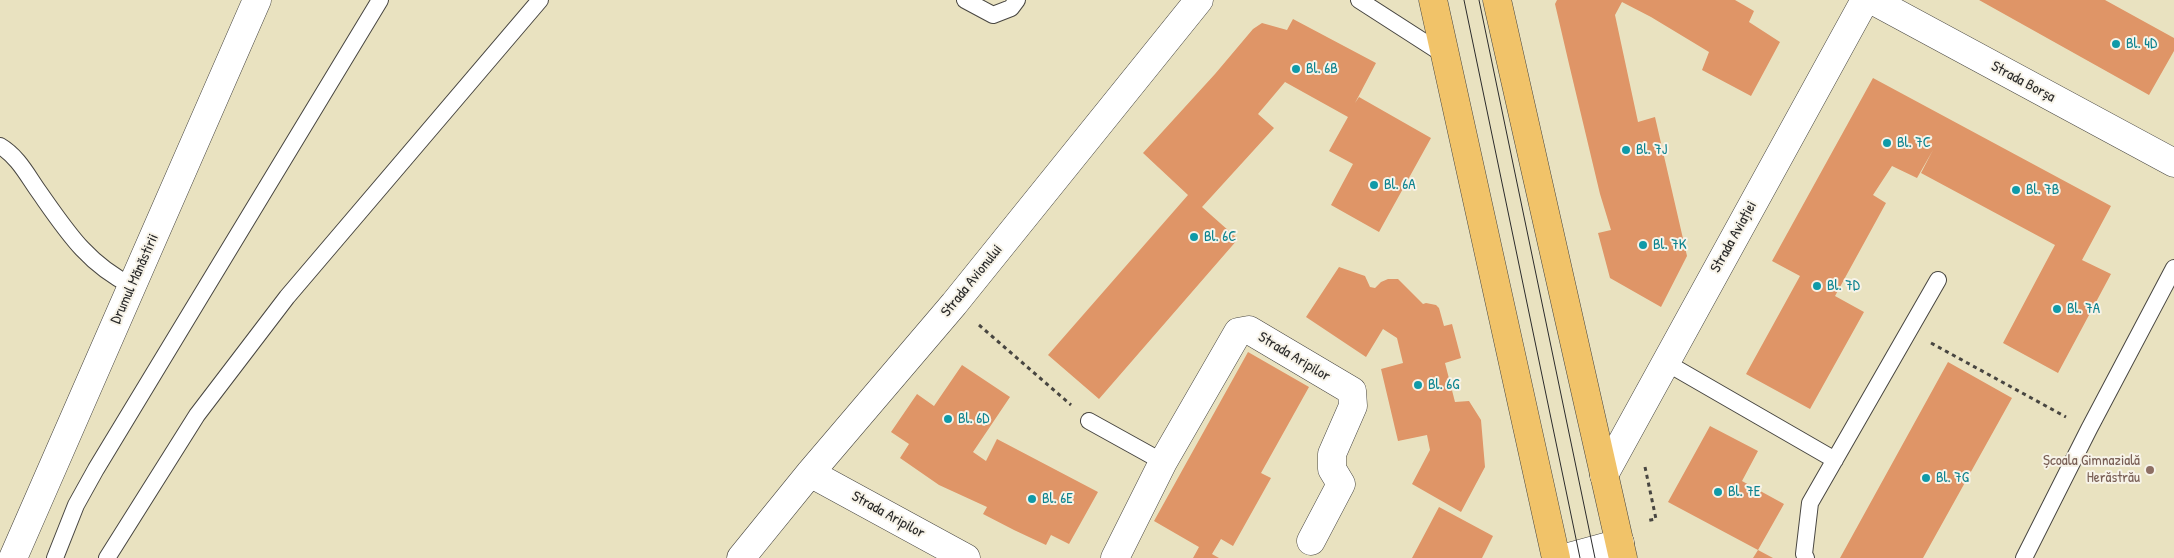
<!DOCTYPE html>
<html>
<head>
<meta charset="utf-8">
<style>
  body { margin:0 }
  canvas { display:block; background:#e9e2c0 }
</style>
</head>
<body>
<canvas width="2174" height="558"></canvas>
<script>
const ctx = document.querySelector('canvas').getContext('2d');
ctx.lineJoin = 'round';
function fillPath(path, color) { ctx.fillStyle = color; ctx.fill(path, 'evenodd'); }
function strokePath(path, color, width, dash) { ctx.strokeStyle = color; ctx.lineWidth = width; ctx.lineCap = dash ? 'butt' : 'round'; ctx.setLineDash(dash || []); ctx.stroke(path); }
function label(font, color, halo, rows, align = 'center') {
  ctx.font = font + ' "Patrick Hand",sans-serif'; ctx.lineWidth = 4; ctx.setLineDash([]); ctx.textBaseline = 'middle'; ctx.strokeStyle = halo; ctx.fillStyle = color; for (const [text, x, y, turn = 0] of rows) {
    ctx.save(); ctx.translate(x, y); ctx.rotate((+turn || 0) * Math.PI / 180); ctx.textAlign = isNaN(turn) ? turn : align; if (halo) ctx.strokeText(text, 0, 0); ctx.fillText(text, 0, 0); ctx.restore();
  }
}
fillPath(new Path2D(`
  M 1557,0 L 1735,0 L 1754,11 L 1749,22 L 1780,42 L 1751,96 L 1702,70 L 1709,52 L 1651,17 L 1622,2 L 1615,15 L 1638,122 L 1655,117 L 1687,256 L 1661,307 L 1610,278 L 1598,233 L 1611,230 L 1600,194 L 1569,64 L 1555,4 Z
  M 1979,0 L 2105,0 L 2174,38 L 2174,51 L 2149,95 Z
  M 1293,19 L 1376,63 L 1355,103 L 1359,97 L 1431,138 L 1379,232 L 1331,205 L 1353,164 L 1329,151 L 1348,117 L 1285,82 L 1258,114 L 1274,128 L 1202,207 L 1238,239 L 1099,399 L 1048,355 L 1188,195 L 1143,153 L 1215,74 L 1253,29 L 1262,23 L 1287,30 Z
  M 1873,78 L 2111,206 L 2082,260 L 2111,274 L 2058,373 L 2003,343 L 2055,245 L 1921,173 L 1933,150 L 1917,178 L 1892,166 L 1873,195 L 1886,203 L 1835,296 L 1864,312 L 1810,409 L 1746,374 L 1800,276 L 1772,261 Z
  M 1339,267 L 1365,276 L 1370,287 L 1375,288 L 1381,282 L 1388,279 L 1398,279 L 1423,304 L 1426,303 L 1436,305 L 1439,308 L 1444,326 L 1452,324 L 1461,358 L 1445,363 L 1455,402 L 1469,401 L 1481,420 L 1485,467 L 1461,512 L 1412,484 L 1430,450 L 1427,435 L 1398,441 L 1381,369 L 1403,363 L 1397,338 L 1383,329 L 1366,357 L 1306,317 Z
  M 1248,352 L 1309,387 L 1261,473 L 1271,478 L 1233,546 L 1221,539 L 1212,554 L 1219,558 L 1193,558 L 1199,547 L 1154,521 Z
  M 1948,362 L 2012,398 L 1923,558 L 1840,558 Z
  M 962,365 L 1010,397 L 973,452 L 986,461 L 997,439 L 1098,492 L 1069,544 L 1051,535 L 1046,545 L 1014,530 L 983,514 L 987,507 L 939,485 L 900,458 L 909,444 L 891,432 L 917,394 L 934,406 Z
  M 1710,426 L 1758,451 L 1742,481 L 1784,504 L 1758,550 L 1668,502 Z
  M 1439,507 L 1493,536 L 1482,558 L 1412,558 Z
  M 1758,550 L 1773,558 L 1753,558 Z`), '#df9567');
const service = new Path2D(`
  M 965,0 L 993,15 L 1011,8 L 1017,0
  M 1359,0 L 1446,56
  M 0,146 C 17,156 26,173 37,189 C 66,230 86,263 132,286
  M 1665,362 L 1835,460
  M 1089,421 L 1163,462
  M 55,558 L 76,505 L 96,469 L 380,0
  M 107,558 L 197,415 L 287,297 L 540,0
  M 1806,558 L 1804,554 L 1810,503 L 1938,280
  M 2024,558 L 2089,429 L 2174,268`);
const minor = new Path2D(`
  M 1872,0 L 2174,163
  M 810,473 L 966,558
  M 1604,475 L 1865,0
  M 13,558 L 257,0
  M 741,558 L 810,473 L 954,304 L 1199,0
  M 1115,558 L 1163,462 L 1238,332 L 1249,330 L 1352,391 L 1353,406 L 1332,454 L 1332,469 L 1341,484 L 1311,541
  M 1565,558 L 1620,543`);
const primary = new Path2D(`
  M 1433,0 L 1556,558
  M 1497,0 L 1623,558`);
strokePath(service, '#484641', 18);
strokePath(minor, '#484641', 29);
strokePath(primary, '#484641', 29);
strokePath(new Path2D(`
  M 979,325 L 1071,405
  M 1931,343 L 2066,417
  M 1645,467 L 1656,519 L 1646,521`), '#484641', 3, [4, 4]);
strokePath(service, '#fff', 16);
strokePath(minor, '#fff', 28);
strokePath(primary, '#f1c369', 28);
strokePath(new Path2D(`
  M 1464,0 L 1580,558
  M 1479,0 L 1595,558`), '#2b2b2b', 1);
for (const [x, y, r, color] of [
  [2116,44,5,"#0f9aa8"],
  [1296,69,5,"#0f9aa8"],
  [1887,143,5,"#0f9aa8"],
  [1626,150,5,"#0f9aa8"],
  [1374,185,5,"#0f9aa8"],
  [2016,190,5,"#0f9aa8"],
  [1194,237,5,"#0f9aa8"],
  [1643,245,5,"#0f9aa8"],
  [1817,286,5,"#0f9aa8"],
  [2057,309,5,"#0f9aa8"],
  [1418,385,5,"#0f9aa8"],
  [948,419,5,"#0f9aa8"],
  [2150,470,5,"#8d6e63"],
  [1926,478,5,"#0f9aa8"],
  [1718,492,5,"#0f9aa8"],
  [1032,499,5,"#0f9aa8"]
]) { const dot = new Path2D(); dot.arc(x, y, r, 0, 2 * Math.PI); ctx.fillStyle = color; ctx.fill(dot); strokePath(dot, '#f7f3e8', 2); }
label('15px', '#0d838f', '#f7f3e8', [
  ["Bl. 4D",2126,44],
  ["Bl. 6B",1306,69],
  ["Bl. 7C",1897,143],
  ["Bl. 7J",1636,150],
  ["Bl. 6A",1384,185],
  ["Bl. 7B",2026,190],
  ["Bl. 6C",1204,237],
  ["Bl. 7K",1653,245],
  ["Bl. 7D",1827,286],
  ["Bl. 7A",2067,309],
  ["Bl. 6G",1428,385],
  ["Bl. 6D",958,419],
  ["Bl. 7G",1936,478],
  ["Bl. 7E",1728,492],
  ["Bl. 6E",1042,499]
], 'left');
label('15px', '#2b2b2b', '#f7f3e8', [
  ["Strada Borșa",2023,82,28],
  ["Strada Aviației",1734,237,-61],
  ["Drumul Mănăstirii",135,279,-66],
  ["Strada Avionului",972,281,-51],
  ["Strada Aripilor",1294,357,31],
  ["Strada Aripilor",888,515,29]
]);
label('15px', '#785e54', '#f7f3e8', [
  ["Școala Gimnazială",2140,461],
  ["Herăstrău",2140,478]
], 'right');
</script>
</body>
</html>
